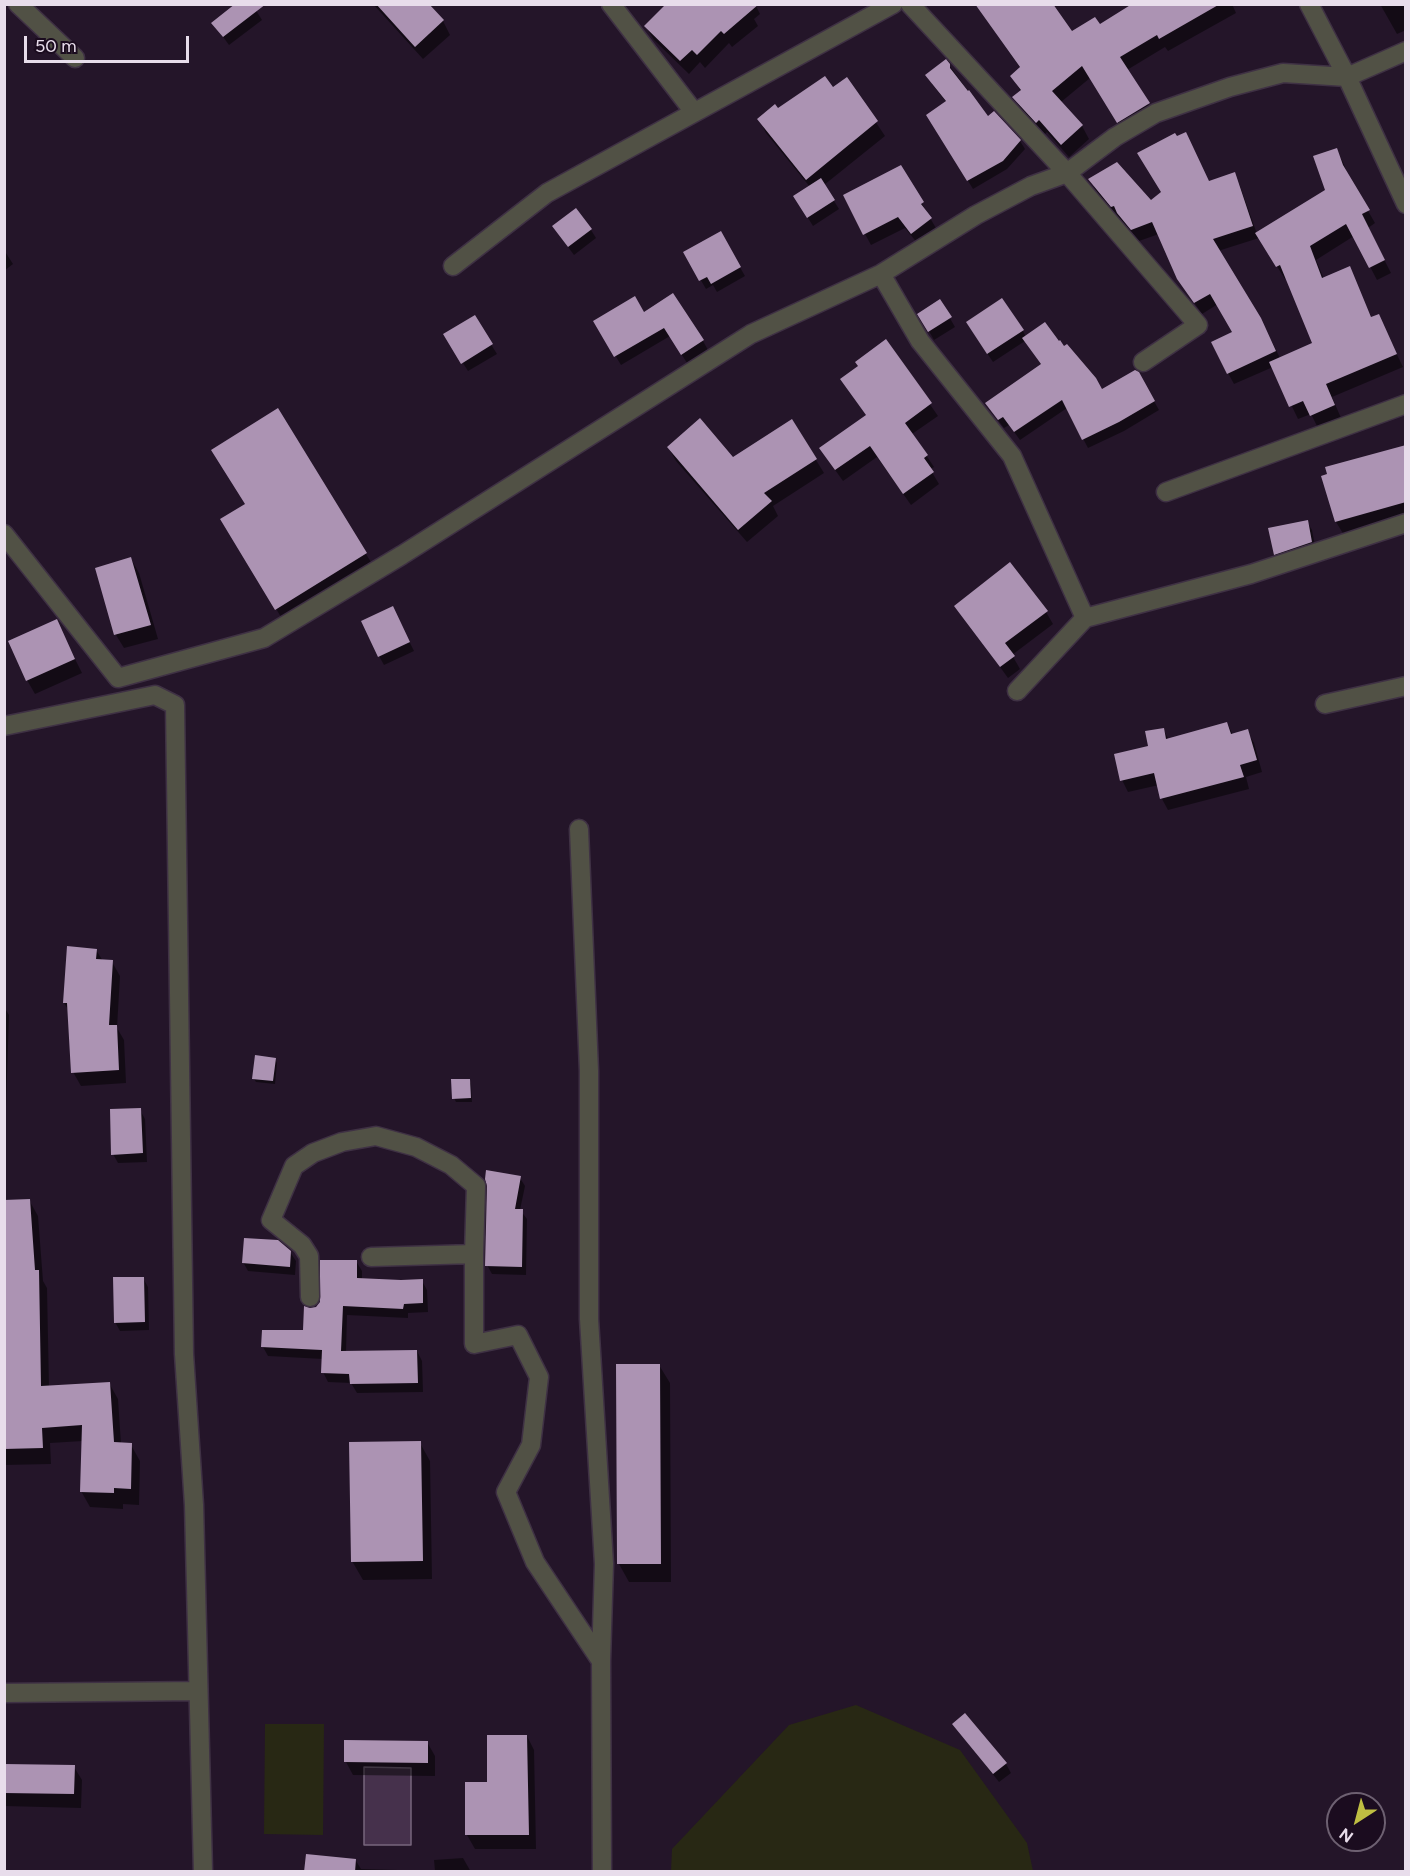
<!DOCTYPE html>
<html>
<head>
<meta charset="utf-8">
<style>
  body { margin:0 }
  #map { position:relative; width:1410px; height:1876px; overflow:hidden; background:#241529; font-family:Figtree,sans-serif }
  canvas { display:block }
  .frame { position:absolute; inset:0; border:6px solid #e8ddeb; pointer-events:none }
  .north { position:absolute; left:1326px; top:1792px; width:60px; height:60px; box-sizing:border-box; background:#1b0c1f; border:2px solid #6d6071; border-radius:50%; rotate:216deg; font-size:16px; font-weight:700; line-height:24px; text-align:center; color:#e8ddeb }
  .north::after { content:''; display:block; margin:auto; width:21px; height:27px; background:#bfbe42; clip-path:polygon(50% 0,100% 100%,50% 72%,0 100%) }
  .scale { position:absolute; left:24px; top:36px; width:165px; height:27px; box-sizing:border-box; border:3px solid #e8ddeb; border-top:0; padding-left:8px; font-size:18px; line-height:21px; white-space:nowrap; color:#e8ddeb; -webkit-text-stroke:4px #1b0c1f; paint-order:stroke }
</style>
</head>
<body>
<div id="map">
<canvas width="1410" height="1876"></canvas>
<div class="frame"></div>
<div class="north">N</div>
<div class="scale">50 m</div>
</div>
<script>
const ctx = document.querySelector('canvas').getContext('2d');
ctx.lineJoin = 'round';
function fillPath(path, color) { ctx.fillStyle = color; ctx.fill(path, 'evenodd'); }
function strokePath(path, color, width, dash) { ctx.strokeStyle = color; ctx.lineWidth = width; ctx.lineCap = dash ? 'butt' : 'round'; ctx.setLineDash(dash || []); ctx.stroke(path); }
fillPath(new Path2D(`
  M 856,1705 L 960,1750 L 1027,1843 L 1033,1871 L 671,1871 L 672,1849 L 789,1725 Z
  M 265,1724 L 324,1724 L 323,1835 L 264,1834 Z`), '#282814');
const water = new Path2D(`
  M 364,1767 L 411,1768 L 411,1845 L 364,1845 Z`);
fillPath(water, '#46314c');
strokePath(water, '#77657c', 1.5);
fillPath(new Path2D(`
  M 252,4 L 262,20 L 229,45 L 213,23 Z
  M 373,4 L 427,4 L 443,21 L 450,35 L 423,59 Z
  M 755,4 L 760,14 L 754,19 L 758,26 L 732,47 L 729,43 L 705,68 L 700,62 L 689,74 L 654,40 L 646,27 Z
  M 1135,4 L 1232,4 L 1236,13 L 1168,51 L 1165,47 L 1127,70 L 1156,117 L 1126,135 L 1090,78 L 1061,102 L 1082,126 L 1089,139 L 1069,157 L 1047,132 L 1044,135 L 1021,110 L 1014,97 L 1021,92 L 1012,76 L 1021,69 L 977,6 L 1072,33 L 1099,26 Z
  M 1380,4 L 1406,4 L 1406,30 L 1397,34 Z
  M 949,65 L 988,118 L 1020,141 L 1025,149 L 1007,169 L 973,189 L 928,115 L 947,103 L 932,84 Z
  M 847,79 L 885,136 L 824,185 L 839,209 L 813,226 L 800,205 L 810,187 L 766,133 L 759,119 L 833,89 Z
  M 1336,150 L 1343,162 L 1349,178 L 1375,223 L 1368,228 L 1391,273 L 1377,280 L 1354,236 L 1316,260 L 1324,279 L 1349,268 L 1372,319 L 1378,316 L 1403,367 L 1332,397 L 1341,418 L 1318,428 L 1311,414 L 1298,419 L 1273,367 L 1234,384 L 1228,373 L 1234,333 L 1218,304 L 1202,314 L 1178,279 L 1159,234 L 1139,241 L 1096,191 L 1090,179 L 1151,202 L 1234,174 L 1240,186 L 1257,234 L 1327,190 ZM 1259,238 L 1285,279 L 1287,277 L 1314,344 L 1280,358 L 1267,332 L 1218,251 Z
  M 901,167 L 937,230 L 918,244 L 905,228 L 871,245 L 865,234 Z
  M 591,230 L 596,238 L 574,255 L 559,235 Z
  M 720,233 L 745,276 L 717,292 L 713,285 L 706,289 L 685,253 Z
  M 4,250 L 13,264 L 4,271 Z
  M 940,301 L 955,327 L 934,340 L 919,314 Z
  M 643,314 L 703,341 L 708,350 L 687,363 L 670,336 L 621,365 L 595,322 Z
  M 474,317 L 497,354 L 468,371 L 445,335 Z
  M 1023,331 L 1026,337 L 1058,344 L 1102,390 L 1138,373 L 1159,410 L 1124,431 L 1088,448 L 1067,408 L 1020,440 L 1009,425 L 1004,428 L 992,412 L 1042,365 L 1025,341 L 993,362 L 973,332 Z
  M 886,341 L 938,416 L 912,434 L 934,467 L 930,469 L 939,484 L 911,505 L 877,457 L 843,481 L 828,460 L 867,416 L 849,391 L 859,367 Z
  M 278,411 L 374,567 L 284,622 L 222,519 L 246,504 Z
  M 1406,446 L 1406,523 L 1347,540 L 1336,522 Z
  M 668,447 L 733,459 L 816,460 L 824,473 L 773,506 L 778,516 L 747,542 L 676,461 Z
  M 1307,522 L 1312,530 L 1316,551 L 1280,563 L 1275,554 Z
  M 131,559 L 139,573 L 158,639 L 124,648 L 116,635 L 97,569 Z
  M 956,606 L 1046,612 L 1053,624 L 1012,655 L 1020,669 L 1008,678 Z
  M 397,617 L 414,651 L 384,665 L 379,656 Z
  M 56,621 L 82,673 L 35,694 L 27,680 Z
  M 1227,723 L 1233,735 L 1247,731 L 1254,743 L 1262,772 L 1246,777 L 1249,789 L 1168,810 L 1162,799 L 1159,785 L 1128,792 L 1122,780 L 1150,747 L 1163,729 L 1169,740 Z
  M 96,950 L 103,961 L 112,962 L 120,976 L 117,1028 L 124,1040 L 126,1083 L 81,1086 L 73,1072 L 69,1011 L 64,1003 Z
  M 4,1007 L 9,1015 L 4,1168 Z
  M 275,1059 L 277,1063 L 275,1084 L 256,1082 L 254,1079 Z
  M 469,1080 L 471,1084 L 472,1102 L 456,1102 L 454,1098 Z
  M 140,1110 L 145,1119 L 147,1162 L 118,1163 L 113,1154 Z
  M 520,1178 L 525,1186 L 520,1210 L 527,1219 L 526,1275 L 492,1274 L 487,1265 Z
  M 29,1200 L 38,1216 L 43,1281 L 47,1288 L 49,1387 L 109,1383 L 118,1399 L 121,1444 L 131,1445 L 140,1461 L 139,1505 L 123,1504 L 123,1509 L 90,1507 L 81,1491 L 83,1441 L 50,1443 L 51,1464 L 4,1465 L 4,1202 Z
  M 290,1252 L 296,1261 L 295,1275 L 248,1271 L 243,1262 Z
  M 356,1261 L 362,1271 L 362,1280 L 422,1281 L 427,1290 L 428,1312 L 408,1313 L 408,1318 L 347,1315 L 346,1352 L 417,1351 L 422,1361 L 423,1392 L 357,1393 L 351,1383 L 328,1382 L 323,1372 L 323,1359 L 268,1356 L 263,1347 L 305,1331 L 317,1308 Z
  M 143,1278 L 148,1287 L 149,1330 L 120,1331 L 115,1322 Z
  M 659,1365 L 670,1383 L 671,1582 L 629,1582 L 619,1564 Z
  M 420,1443 L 430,1461 L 432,1579 L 363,1580 L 352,1561 Z
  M 953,1724 L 1006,1764 L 1011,1773 L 999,1782 Z
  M 527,1736 L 534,1750 L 536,1849 L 475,1849 L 467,1835 Z
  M 427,1742 L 435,1756 L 435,1776 L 353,1775 L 346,1762 Z
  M 4,1765 L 74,1767 L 82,1780 L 81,1808 L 4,1806 Z
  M 463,1858 L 471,1872 L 306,1872 L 356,1861 L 361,1869 L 435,1871 L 434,1860 Z`), '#0007');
fillPath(new Path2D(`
  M 235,4 L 266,4 L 223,37 L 211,23 Z
  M 376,4 L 429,4 L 444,20 L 415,47 Z
  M 666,4 L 759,4 L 724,34 L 721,31 L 697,55 L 692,50 L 680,61 L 644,26 Z
  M 975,4 L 1053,4 L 1072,31 L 1095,17 L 1100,24 L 1132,4 L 1220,4 L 1159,39 L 1157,35 L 1120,57 L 1150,103 L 1117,123 L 1082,66 L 1052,91 L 1083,125 L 1061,145 L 1039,120 L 1036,123 L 1012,97 L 1021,90 L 1010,76 L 1020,67 Z
  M 946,59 L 950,64 L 950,68 L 968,91 L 969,90 L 988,116 L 994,111 L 1021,140 L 1003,161 L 967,181 L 926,115 L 946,101 L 925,75 Z
  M 825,76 L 833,87 L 847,77 L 878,121 L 806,180 L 757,119 L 775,104 L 778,108 Z
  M 1186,132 L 1209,181 L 1235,172 L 1253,226 L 1213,239 L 1261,318 L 1276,351 L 1227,374 L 1211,342 L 1232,332 L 1210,294 L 1194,303 L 1177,279 L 1152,222 L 1131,230 L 1117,213 L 1114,206 L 1111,207 L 1088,179 L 1117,162 L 1151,200 L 1161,192 L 1137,153 L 1175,133 L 1177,136 Z
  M 1337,148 L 1343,165 L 1370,210 L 1362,214 L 1385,260 L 1369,268 L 1346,224 L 1310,246 L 1322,278 L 1350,266 L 1371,317 L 1379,314 L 1397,354 L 1326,384 L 1335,405 L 1310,416 L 1303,401 L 1289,407 L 1269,362 L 1312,343 L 1280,265 L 1276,267 L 1255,233 L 1325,190 L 1313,156 Z
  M 901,165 L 924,202 L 921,204 L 932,218 L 911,234 L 898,217 L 863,235 L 843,195 Z
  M 821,178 L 835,200 L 807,218 L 793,196 Z
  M 576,208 L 592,229 L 568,247 L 552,226 Z
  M 721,231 L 741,267 L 711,284 L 707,277 L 699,281 L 683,252 Z
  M 673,293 L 704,340 L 681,355 L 664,328 L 614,357 L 593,321 L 635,296 L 644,312 Z
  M 1002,298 L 1024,330 L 987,354 L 966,322 Z
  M 940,299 L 952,317 L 928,332 L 917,314 Z
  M 475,315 L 493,344 L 461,364 L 443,334 Z
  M 1045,322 L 1059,341 L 1060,340 L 1064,346 L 1067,344 L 1096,378 L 1102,389 L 1135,370 L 1139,372 L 1155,401 L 1119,422 L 1082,440 L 1062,400 L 1014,432 L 1003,417 L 998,420 L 985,403 L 1041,364 L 1022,338 Z
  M 886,339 L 932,403 L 905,423 L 928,455 L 924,458 L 934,472 L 903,494 L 870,446 L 835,470 L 819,448 L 866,415 L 840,379 L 858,366 L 855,362 Z
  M 278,408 L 367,553 L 275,610 L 220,519 L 245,504 L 211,450 Z
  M 700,418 L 733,457 L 792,419 L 817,459 L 764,493 L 772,501 L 738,530 L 667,447 Z
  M 1406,445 L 1406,502 L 1335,522 L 1321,476 L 1327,474 L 1325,467 Z
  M 1308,520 L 1312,542 L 1274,555 L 1268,528 Z
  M 131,557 L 151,625 L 114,635 L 95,568 Z
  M 1010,562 L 1048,611 L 1005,643 L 1015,656 L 1000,667 L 954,606 Z
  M 393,606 L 410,642 L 378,657 L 361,621 Z
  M 57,619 L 75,659 L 26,681 L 8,641 Z
  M 1227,722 L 1231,734 L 1248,729 L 1257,760 L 1240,765 L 1244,777 L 1160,799 L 1154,773 L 1120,781 L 1114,754 L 1148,746 L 1145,731 L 1164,728 L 1166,739 Z
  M 67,946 L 97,949 L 96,959 L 113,960 L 109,1025 L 117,1025 L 119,1070 L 71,1073 L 67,1003 L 63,1003 Z
  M 255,1055 L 276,1058 L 273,1081 L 252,1079 Z
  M 451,1079 L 470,1079 L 471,1098 L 452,1099 Z
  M 141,1108 L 143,1153 L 111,1155 L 110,1109 Z
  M 486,1170 L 521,1176 L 515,1209 L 523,1209 L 522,1267 L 485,1266 L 487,1186 L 485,1179 Z
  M 30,1199 L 35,1270 L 39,1270 L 41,1386 L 110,1382 L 114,1442 L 132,1443 L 131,1489 L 114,1488 L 114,1493 L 80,1492 L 82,1425 L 42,1428 L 43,1448 L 4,1449 L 4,1200 Z
  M 244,1238 L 278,1240 L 291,1251 L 290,1267 L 242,1263 Z
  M 320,1260 L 357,1260 L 357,1278 L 401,1280 L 423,1279 L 423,1303 L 404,1304 L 403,1309 L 343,1306 L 341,1351 L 417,1350 L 418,1383 L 350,1384 L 349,1374 L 321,1373 L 322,1350 L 261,1347 L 262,1330 L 303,1330 L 304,1306 L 310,1308 L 316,1307 L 320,1302 Z
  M 113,1277 L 144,1277 L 145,1322 L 114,1323 Z
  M 616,1364 L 660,1364 L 661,1564 L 617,1564 Z
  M 421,1441 L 423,1561 L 351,1562 L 349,1442 Z
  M 965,1713 L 1007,1763 L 993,1774 L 952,1724 Z
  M 487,1735 L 527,1735 L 529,1835 L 465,1835 L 465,1782 L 487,1782 Z
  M 344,1740 L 428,1741 L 428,1763 L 344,1762 Z
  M 4,1764 L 75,1765 L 74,1794 L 4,1793 Z
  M 306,1854 L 356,1859 L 355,1872 L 304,1872 Z`), '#ac93b3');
const minor = new Path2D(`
  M 18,4 L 75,58
  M 611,4 L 694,112
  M 910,4 L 1067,173 L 1198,325 L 1143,362
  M 1309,4 L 1347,77 L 1406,204
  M 453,266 L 547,193 L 893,4
  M 881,274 L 920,341 L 1012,456 L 1085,618
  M 1166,492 L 1406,404
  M 4,534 L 118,678 L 264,638 L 402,555 L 751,334 L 881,274 L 976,215 L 1031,186 L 1067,173 L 1115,137 L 1156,113 L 1230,87 L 1283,73 L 1347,77 L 1406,51
  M 1017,691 L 1085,618 L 1251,574 L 1406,523
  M 1325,704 L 1406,686
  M 4,726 L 155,695 L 175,705 L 184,1354 L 194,1505 L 203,1872
  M 579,829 L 589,1071 L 589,1319 L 604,1564 L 601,1661 L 602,1872
  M 371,1257 L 474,1254
  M 310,1297 L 309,1256 L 302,1245 L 271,1220 L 294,1166 L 313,1153 L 342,1142 L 376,1136 L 416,1147 L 451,1165 L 476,1186 L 474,1254 L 474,1344 L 518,1335 L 539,1377 L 531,1445 L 506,1492 L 535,1562 L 601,1661
  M 4,1693 L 198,1691`);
strokePath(minor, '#3f3144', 21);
strokePath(minor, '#515145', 18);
</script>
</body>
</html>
